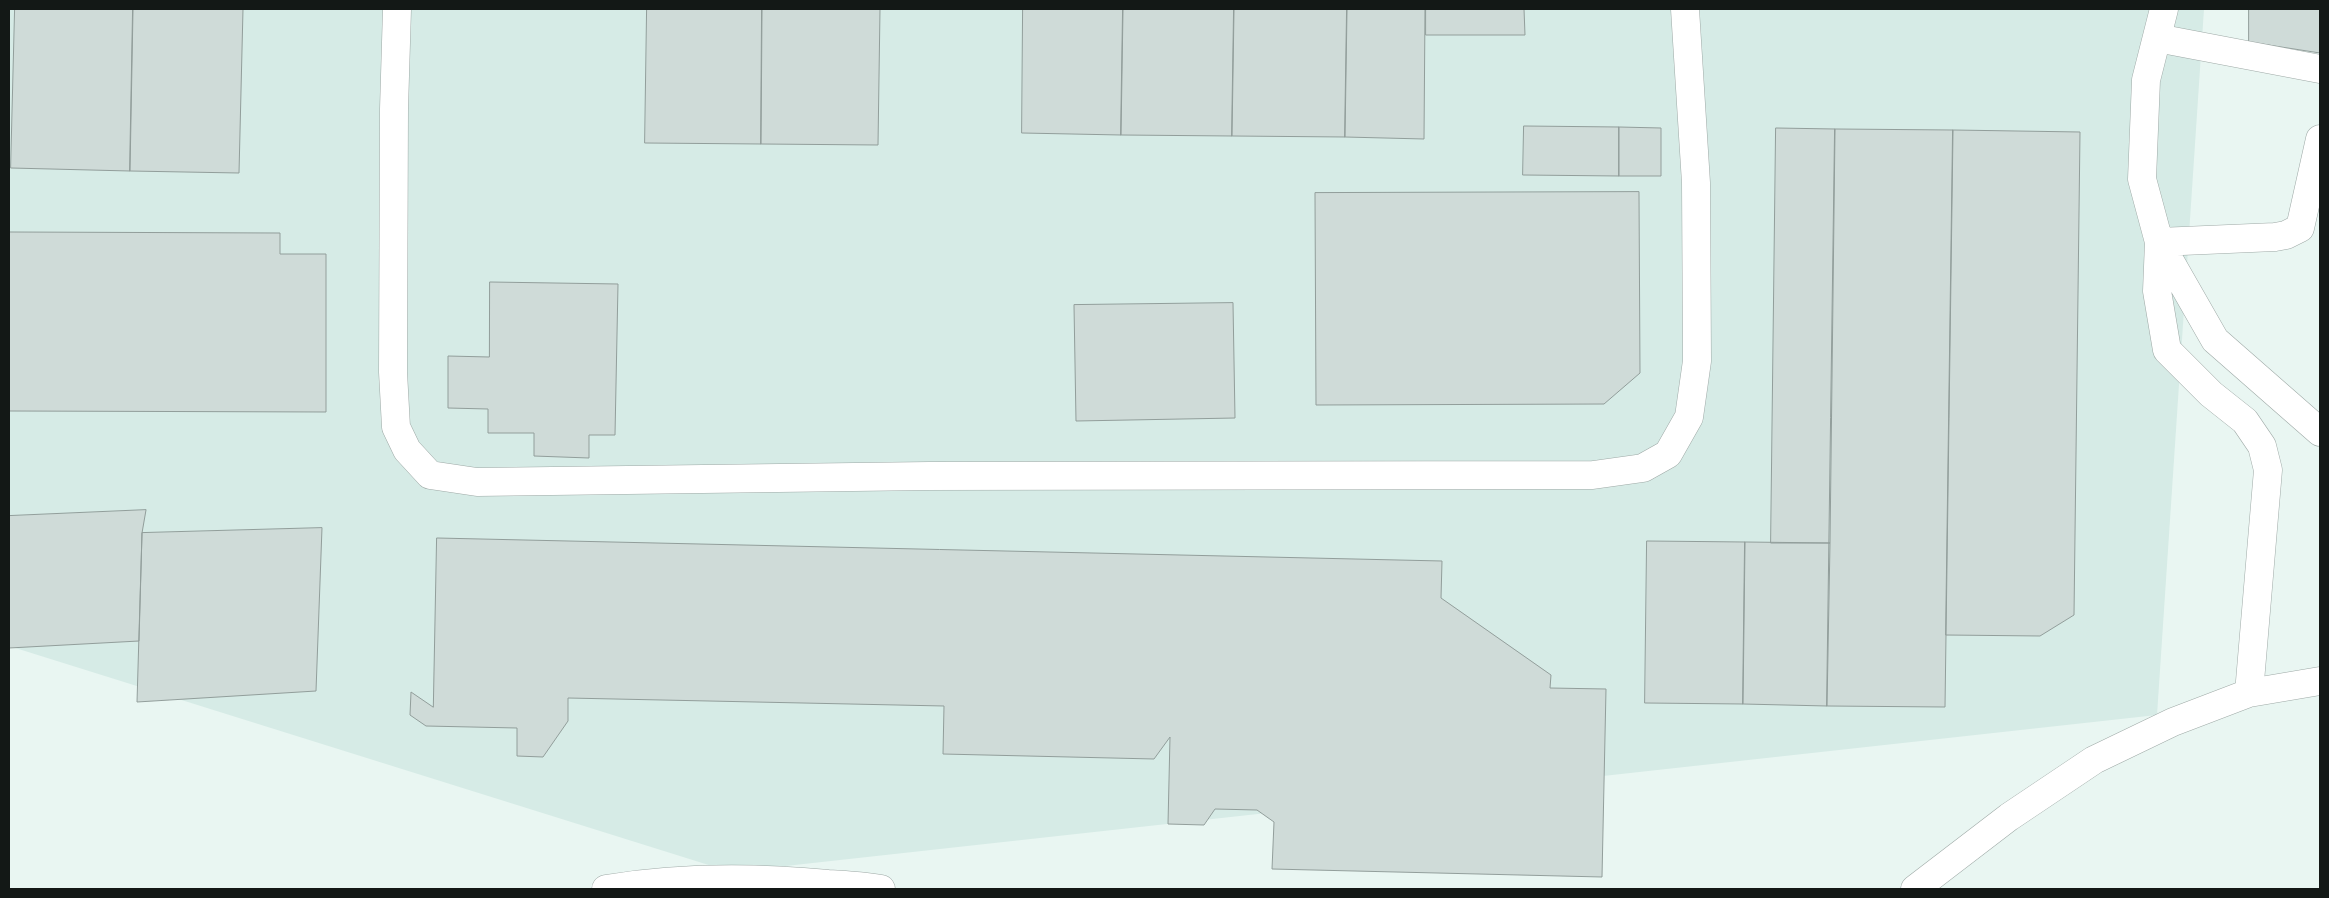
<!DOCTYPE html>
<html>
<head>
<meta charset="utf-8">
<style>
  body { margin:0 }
  #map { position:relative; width:2329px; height:898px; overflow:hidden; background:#e9f6f2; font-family:Rubik,sans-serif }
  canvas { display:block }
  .frame { position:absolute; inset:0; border:10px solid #131816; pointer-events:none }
</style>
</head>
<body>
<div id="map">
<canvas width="2329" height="898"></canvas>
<div class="frame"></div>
</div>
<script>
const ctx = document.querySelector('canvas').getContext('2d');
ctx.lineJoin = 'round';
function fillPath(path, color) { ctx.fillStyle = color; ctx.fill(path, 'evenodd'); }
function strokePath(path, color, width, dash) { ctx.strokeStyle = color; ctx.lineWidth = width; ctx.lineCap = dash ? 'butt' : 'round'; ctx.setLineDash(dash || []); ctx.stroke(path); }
fillPath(new Path2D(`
  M 9,9 L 2204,9 L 2157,715 L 731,872 L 9,646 Z`), '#d6ebe6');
const building = new Path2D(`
  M 15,9 L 133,9 L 130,171 L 11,168 Z
  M 133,9 L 243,9 L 239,173 L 130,171 Z
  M 647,9 L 762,9 L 761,144 L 645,143 Z
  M 762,9 L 880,9 L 878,145 L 761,144 Z
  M 1023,9 L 1123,9 L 1121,135 L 1022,133 Z
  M 1123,9 L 1234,9 L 1232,136 L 1121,135 Z
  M 1234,9 L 1347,9 L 1345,137 L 1232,136 Z
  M 1347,9 L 1425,9 L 1424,139 L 1345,137 Z
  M 1426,9 L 1524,9 L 1525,35 L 1426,35 Z
  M 2249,9 L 2320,9 L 2320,53 L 2249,42 Z
  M 1524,126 L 1619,127 L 1619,176 L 1523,175 Z
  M 1619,127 L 1661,128 L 1661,176 L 1619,176 Z
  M 1776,128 L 1835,129 L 1830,543 L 1771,543 Z
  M 1835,129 L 1953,130 L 1945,707 L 1827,706 Z
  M 1953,130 L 2080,132 L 2074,615 L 2040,636 L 1946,635 Z
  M 1639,192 L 1640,373 L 1604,404 L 1316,405 L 1315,193 Z
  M 9,232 L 280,233 L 280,254 L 326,254 L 326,412 L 9,411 Z
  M 490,282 L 618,284 L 615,435 L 589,435 L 589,458 L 534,456 L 534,433 L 488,433 L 488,409 L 448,408 L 448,356 L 489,357 Z
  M 1233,303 L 1235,418 L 1076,421 L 1074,305 Z
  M 146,510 L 142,533 L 139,641 L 9,648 L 9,516 Z
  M 322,528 L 316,691 L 137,702 L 142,533 Z
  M 437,538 L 1442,561 L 1441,598 L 1551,675 L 1550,688 L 1606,689 L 1602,877 L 1272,869 L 1274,822 L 1257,810 L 1215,809 L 1204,825 L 1168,824 L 1170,737 L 1154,759 L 943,754 L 944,706 L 568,698 L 568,721 L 543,757 L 517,756 L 517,728 L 426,726 L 410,715 L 411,692 L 433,707 Z
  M 1647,541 L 1745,542 L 1743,704 L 1645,703 Z
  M 1745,542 L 1830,543 L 1827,706 L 1743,704 Z`);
fillPath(building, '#cfdbd8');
strokePath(building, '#929e9b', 1);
const minor = new Path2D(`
  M 397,9 L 394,109 L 393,372 L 396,427 L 407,450 L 430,475 L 477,482 L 929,476 L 1593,475 L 1643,468 L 1668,454 L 1689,417 L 1697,361 L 1696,183 L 1685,9
  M 2164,9 L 2146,80 L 2142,179 L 2159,242 L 2215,340 L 2320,432
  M 2157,38 L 2320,69
  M 2249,693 L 2268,470 L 2262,446 L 2245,421 L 2211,394 L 2167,350 L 2157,291 L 2159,242 L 2275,237 L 2286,235 L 2300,228 L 2320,139
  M 606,889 C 679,877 754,877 828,884 C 846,885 864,886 881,889
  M 1915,889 L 2009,817 L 2094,760 L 2173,722 L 2249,693 L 2320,681`);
strokePath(minor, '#9ea9a6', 29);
strokePath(minor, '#fff', 28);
</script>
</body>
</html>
